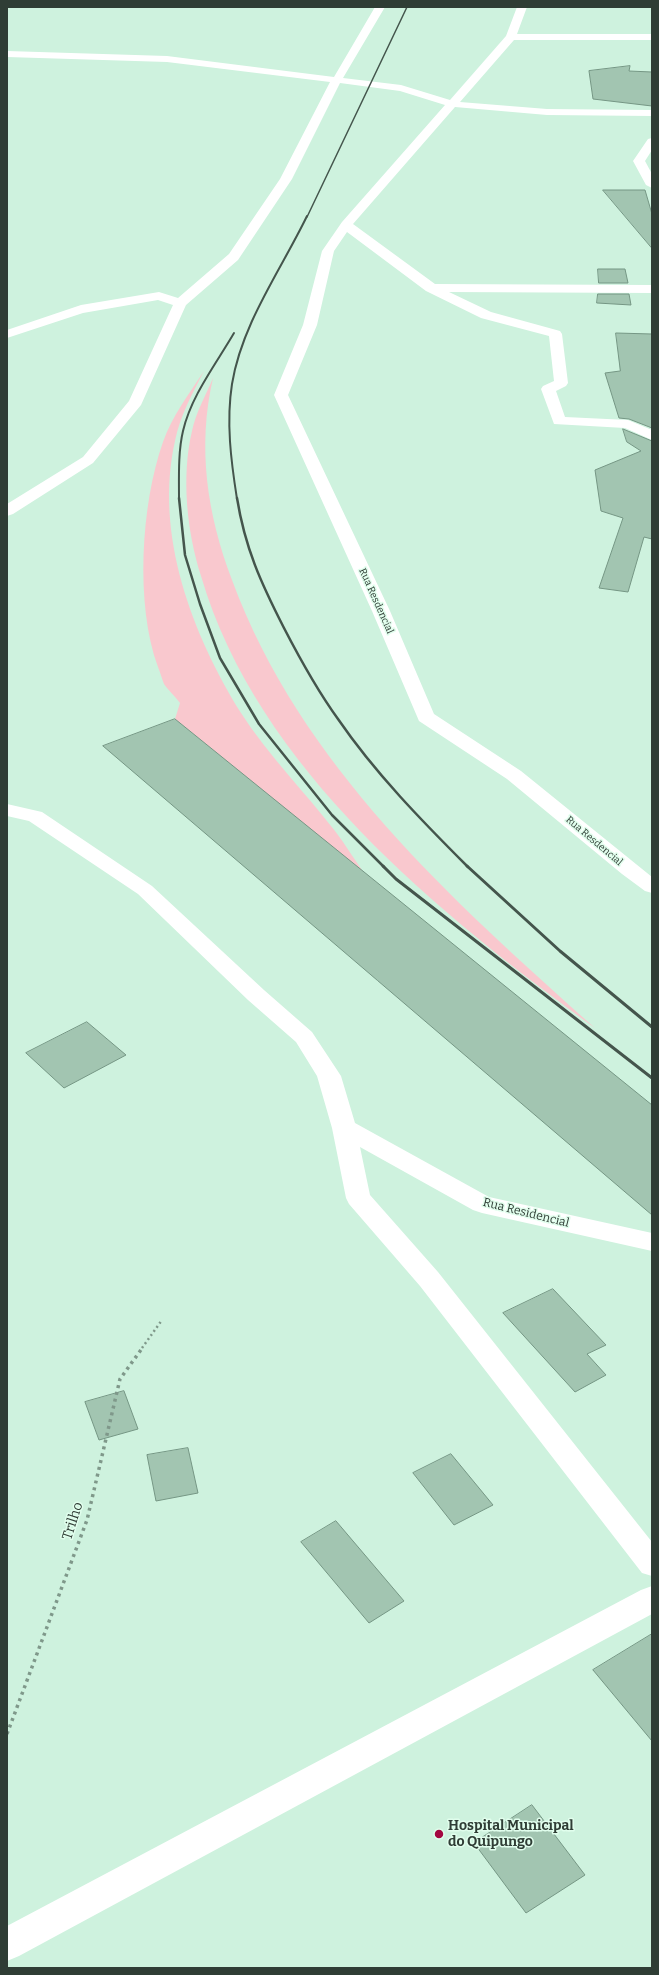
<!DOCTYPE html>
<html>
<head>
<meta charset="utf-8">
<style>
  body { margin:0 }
  #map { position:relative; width:659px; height:1975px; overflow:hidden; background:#cef2de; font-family:Bitter,serif }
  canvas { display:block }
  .frame { position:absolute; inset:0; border:8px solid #2f3d35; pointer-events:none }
</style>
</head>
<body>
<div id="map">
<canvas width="659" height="1975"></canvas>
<div class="frame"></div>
</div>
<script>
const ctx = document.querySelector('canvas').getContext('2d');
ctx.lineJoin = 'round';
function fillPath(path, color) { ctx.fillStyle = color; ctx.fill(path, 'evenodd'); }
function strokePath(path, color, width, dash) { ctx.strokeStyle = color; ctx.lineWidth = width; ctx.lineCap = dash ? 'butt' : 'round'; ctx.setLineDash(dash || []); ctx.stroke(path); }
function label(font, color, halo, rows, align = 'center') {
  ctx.font = font + ' Bitter,serif'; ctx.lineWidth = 3; ctx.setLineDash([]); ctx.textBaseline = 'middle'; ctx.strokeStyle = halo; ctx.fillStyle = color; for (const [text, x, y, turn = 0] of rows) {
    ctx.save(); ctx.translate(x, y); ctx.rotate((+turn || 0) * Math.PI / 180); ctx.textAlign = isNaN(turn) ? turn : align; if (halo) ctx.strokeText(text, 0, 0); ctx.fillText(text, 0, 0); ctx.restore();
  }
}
fillPath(new Path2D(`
  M 204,371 C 192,394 180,416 175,441 C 154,534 192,634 241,713 C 268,755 304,791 335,831 C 345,844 354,859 364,873 L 175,719 L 180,703 C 175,696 168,690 164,684 C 162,679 160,672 158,667 C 135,605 141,504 163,442 C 172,416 189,394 204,371 Z
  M 213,378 C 197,447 207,514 232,580 C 300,765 452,900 595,1028 C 439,914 257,768 201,576 C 187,532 181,477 192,431 C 196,412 206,395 213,378 Z`), '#f9c8ce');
const building = new Path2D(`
  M 630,66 L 629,71 L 652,72 L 652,106 L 593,99 L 589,71 Z
  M 603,190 L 645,190 L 652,214 L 652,248 Z
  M 598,269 L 625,269 L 628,283 L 599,283 Z
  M 598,294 L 629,294 L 631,305 L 597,303 Z
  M 616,333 L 652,334 L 652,428 L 629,419 L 619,418 L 605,373 L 620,371 Z
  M 623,429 L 652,441 L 652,539 L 644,537 L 628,592 L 599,588 L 623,518 L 601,511 L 595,470 L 641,451 L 627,442 Z
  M 175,719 L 652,1105 L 652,1215 L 103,746 Z
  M 87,1022 L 126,1055 L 64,1088 L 26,1053 Z
  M 553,1289 L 606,1345 L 587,1354 L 606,1375 L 575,1392 L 503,1313 Z
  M 124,1391 L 138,1429 L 99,1440 L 85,1402 Z
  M 188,1448 L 198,1493 L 156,1501 L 147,1455 Z
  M 451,1454 L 493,1505 L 454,1525 L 413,1473 Z
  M 336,1521 L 404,1601 L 369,1623 L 301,1542 Z
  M 652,1634 L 652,1741 L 593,1670 Z
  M 532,1805 L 585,1875 L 526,1913 L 474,1843 Z`);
fillPath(building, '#a2c5b1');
strokePath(building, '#759684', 1);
strokePath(new Path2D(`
  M 142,1348 L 162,1320`), '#7f988a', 2.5, [2, 3]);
strokePath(new Path2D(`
  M 7,1734 L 87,1520 L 120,1379 L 143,1347`), '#7f988a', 3.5, [3, 4]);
fillPath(new Path2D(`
  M 375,7 L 385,7 L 343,78 L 401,85 L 450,100 L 506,36 L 517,7 L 527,7 L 517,34 L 652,34 L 652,40 L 514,40 L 460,102 L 547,109 L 652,110 L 652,116 L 547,115 L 455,107 L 353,224 L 435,284 L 652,285 L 652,293 L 449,292 L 491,312 L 560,331 L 562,334 L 568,383 L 566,386 L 556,391 L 565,417 L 628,420 L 652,430 L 652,440 L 625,428 L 554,424 L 541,389 L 543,386 L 554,381 L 549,336 L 481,318 L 426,291 L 347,232 L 334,251 L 317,325 L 288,395 L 390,611 L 434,714 L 521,771 L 652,877 L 652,893 L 645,891 L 622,874 L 507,779 L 419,721 L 372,611 L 274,395 L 303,325 L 322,251 L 342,222 L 445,105 L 400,91 L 340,83 L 292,179 L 238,260 L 186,305 L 141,405 L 93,463 L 13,514 L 7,516 L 7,504 L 83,457 L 129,401 L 173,305 L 158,300 L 83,313 L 7,338 L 7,330 L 81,305 L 159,292 L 178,298 L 229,254 L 280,179 L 330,82 L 167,62 L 7,57 L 7,51 L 167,56 L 334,77 Z
  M 652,138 L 652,150 L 645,161 L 652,174 L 652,188 L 646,185 L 633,161 L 648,139 Z
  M 7,804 L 42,812 L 152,886 L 264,990 L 312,1032 L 341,1076 L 355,1123 L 489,1197 L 652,1233 L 652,1251 L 482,1213 L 473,1210 L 360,1147 L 370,1195 L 438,1272 L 652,1542 L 652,1576 L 642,1573 L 420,1286 L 349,1204 L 346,1198 L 332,1128 L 317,1076 L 296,1042 L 248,1000 L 138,894 L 29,821 L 7,816 Z
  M 652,1586 L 652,1614 L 19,1956 L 7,1961 L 7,1926 L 641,1590 Z`), '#fff');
strokePath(new Path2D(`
  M 307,217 L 407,7`), '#44554c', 1.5);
strokePath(new Path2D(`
  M 179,499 C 179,477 178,452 183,431 C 191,396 216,364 234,333
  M 237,499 C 231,461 226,422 232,384 C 242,323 281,270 307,216`), '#44554c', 2);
strokePath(new Path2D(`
  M 179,498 L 185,555 L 200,604 L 220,658 L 259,724 L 332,815 L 384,867
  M 237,498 C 245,548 261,583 284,628 C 300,659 317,690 338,719 C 375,773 422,821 468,867`), '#44554c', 2.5);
strokePath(new Path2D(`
  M 383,866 L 396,879 L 652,1078
  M 467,866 L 560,951 L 652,1027`), '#44554c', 3);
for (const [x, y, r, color] of [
  [439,1834,5,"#a30840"]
]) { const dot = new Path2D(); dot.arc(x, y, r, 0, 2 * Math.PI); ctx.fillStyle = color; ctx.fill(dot); strokePath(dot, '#e1feed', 1.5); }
label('10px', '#2f3d35', '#e1feed', [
  ["Rua Resdencial",376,601,66],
  ["Rua Resdencial",594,841,40]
]);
label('12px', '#2f3d35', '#e1feed', [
  ["Rua Residencial",526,1213,14]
]);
label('14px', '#2f3d35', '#e1feed', [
  ["Trilho",73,1521,-72]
]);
label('bold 14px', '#2f3d35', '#e1feed', [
  ["Hospital Municipal",448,1826],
  ["do Quipungo",448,1842]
], 'left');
</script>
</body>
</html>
